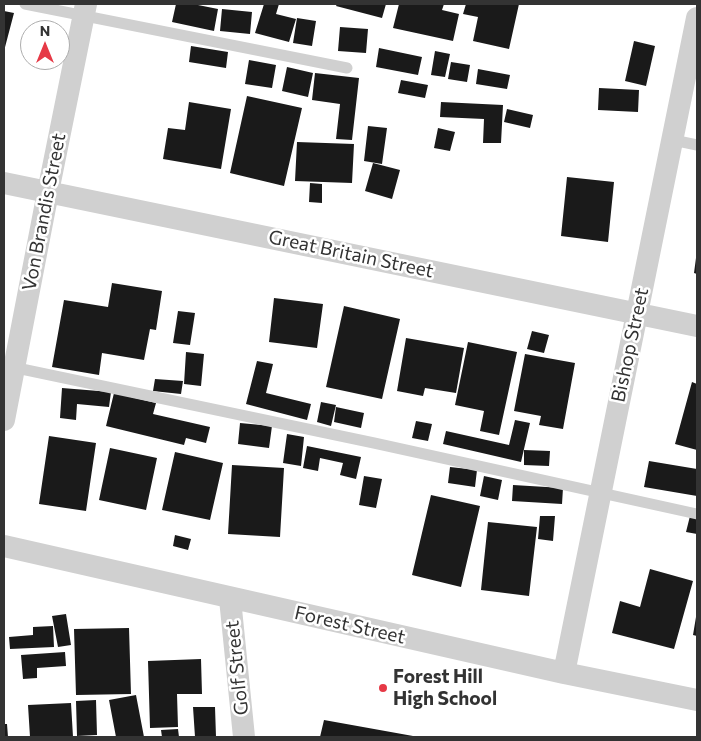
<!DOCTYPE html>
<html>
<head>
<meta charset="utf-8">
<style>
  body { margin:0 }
  #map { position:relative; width:701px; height:741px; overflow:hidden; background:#fff; font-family:Commissioner,sans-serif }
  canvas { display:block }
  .frame { position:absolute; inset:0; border:5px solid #333; pointer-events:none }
  .north { position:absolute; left:20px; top:20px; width:50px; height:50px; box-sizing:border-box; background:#fff; border:1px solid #adadad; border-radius:50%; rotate:0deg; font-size:14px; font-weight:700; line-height:20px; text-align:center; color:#333 }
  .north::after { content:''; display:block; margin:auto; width:18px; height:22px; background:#e63946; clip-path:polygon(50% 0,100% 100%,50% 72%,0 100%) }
</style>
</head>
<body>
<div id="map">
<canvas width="701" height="741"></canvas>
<div class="frame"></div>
<div class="north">N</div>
</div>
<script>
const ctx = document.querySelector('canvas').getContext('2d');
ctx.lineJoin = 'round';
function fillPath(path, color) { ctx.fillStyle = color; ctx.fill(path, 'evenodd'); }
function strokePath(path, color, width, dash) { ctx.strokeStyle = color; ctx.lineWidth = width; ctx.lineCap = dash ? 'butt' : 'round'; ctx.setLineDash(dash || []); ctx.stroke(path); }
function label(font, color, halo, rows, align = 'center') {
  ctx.font = font + ' Commissioner,sans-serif'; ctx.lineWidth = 5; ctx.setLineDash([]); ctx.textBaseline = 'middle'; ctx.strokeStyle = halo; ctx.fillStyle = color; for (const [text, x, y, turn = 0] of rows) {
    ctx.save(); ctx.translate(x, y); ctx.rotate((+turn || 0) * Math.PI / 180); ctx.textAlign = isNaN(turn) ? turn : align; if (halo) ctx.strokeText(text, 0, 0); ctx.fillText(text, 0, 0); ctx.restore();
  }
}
fillPath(new Path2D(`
  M 176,4 L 193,4 L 218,9 L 214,31 L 172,22 Z
  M 264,4 L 279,4 L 276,14 L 296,19 L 289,42 L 255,33 Z
  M 337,4 L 386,4 L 382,18 L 336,6 Z
  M 399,4 L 444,4 L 442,10 L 459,14 L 453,41 L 393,28 Z
  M 466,4 L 519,4 L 509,49 L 473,41 L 478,17 L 463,14 Z
  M 222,9 L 252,12 L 250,34 L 220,31 Z
  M 4,11 L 14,13 L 4,51 Z
  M 297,18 L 316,21 L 312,46 L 293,43 Z
  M 340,27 L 368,29 L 366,53 L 338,51 Z
  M 634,41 L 655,46 L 646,86 L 625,81 Z
  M 191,46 L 228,52 L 226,68 L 189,62 Z
  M 379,48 L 422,57 L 418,75 L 376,67 Z
  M 435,51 L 450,54 L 445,77 L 431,75 Z
  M 249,60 L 276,65 L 272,88 L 245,84 Z
  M 451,62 L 470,65 L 467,82 L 448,79 Z
  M 287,67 L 313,73 L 308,97 L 282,91 Z
  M 478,69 L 510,75 L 507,89 L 476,84 Z
  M 315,73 L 359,78 L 352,140 L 336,139 L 340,104 L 312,100 Z
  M 401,80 L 428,85 L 425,98 L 398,93 Z
  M 599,88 L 639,90 L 638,112 L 598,110 Z
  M 247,96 L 302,108 L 284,186 L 230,173 Z
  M 189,102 L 231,109 L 221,169 L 163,159 L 168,128 L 185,130 Z
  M 441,102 L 503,105 L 501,143 L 483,143 L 484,119 L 440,117 Z
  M 507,109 L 533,115 L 530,128 L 504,122 Z
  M 368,126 L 387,128 L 382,164 L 364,161 Z
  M 438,128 L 455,132 L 450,151 L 434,148 Z
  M 297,142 L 354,144 L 352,183 L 295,181 Z
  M 373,163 L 400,170 L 392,199 L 365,191 Z
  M 567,177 L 614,182 L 608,242 L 561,236 Z
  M 310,183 L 322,184 L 322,203 L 309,202 Z
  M 696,258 L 697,258 L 697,274 L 694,273 Z
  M 112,283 L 162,291 L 156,330 L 150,329 L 144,360 L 102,353 L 99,375 L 52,367 L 64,300 L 108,307 Z
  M 274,298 L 323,304 L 317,348 L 269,342 Z
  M 344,306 L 400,319 L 382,399 L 326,387 Z
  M 178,311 L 195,313 L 190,345 L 173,343 Z
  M 532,331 L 549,335 L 544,353 L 527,349 Z
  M 406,338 L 464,348 L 456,393 L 425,388 L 423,396 L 397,391 Z
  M 468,342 L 517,352 L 499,435 L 480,431 L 484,411 L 455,405 Z
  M 186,352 L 204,354 L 201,386 L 184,384 Z
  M 525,354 L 575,363 L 563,429 L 539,425 L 541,416 L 514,411 Z
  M 257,361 L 273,364 L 266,393 L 311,404 L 307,420 L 246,404 Z
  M 155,379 L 183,381 L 181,394 L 153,391 Z
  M 692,382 L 697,384 L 697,450 L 675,444 Z
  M 62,388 L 111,392 L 109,407 L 77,404 L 76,420 L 60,418 Z
  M 114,393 L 156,403 L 153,414 L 210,427 L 206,443 L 186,438 L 184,445 L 106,426 Z
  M 321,402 L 336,405 L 331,426 L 317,422 Z
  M 336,407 L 364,413 L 361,428 L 334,422 Z
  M 515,420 L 530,423 L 521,462 L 443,444 L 446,431 L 509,445 Z
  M 416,421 L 432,424 L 428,441 L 412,438 Z
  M 240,423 L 272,426 L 269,448 L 238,444 Z
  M 287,434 L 304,437 L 301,466 L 283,463 Z
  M 49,436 L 96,443 L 86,511 L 39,504 Z
  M 307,446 L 361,457 L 356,479 L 340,475 L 343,463 L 320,458 L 318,471 L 303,468 Z
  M 110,448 L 157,458 L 146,510 L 99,500 Z
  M 524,450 L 550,451 L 549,466 L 524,465 Z
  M 175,452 L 223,463 L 210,520 L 162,510 Z
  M 649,461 L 697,469 L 697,496 L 644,487 Z
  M 232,465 L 284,468 L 280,537 L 228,534 Z
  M 450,467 L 477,470 L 475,487 L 448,483 Z
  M 364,476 L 382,479 L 376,508 L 359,505 Z
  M 484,476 L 502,480 L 498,500 L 480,496 Z
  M 513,485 L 563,488 L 562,504 L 512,501 Z
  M 431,495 L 480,506 L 461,587 L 412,575 Z
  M 540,516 L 555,516 L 553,541 L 538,539 Z
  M 690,516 L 697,517 L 697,534 L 686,532 Z
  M 488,522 L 537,527 L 529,596 L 481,590 Z
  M 175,535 L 191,539 L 188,550 L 173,546 Z
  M 650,569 L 693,581 L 674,649 L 612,633 L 620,601 L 640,607 Z
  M 66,614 L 71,645 L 58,647 L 52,616 Z
  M 696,617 L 697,617 L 697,636 L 693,635 Z
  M 53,626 L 54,647 L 10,649 L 9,637 L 33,635 L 33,627 Z
  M 129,628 L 131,694 L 76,695 L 74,629 Z
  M 65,652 L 66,666 L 37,668 L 37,678 L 23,679 L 21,655 Z
  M 201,659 L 202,694 L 177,694 L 178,727 L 150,728 L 148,661 Z
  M 136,695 L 144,737 L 116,737 L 109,700 Z
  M 96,700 L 97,735 L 77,736 L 76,701 Z
  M 71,703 L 73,737 L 30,737 L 28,705 Z
  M 193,707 L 215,707 L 216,737 L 195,737 Z
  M 324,720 L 413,736 L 413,737 L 320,737 Z
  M 4,724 L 7,724 L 8,737 L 4,737 Z
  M 178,729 L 179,737 L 162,737 L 161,730 Z`), '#1a1a1a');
strokePath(new Path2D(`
  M 25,4 L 347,68
  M 673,140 L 697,145
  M 12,367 L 374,443 L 697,514`), '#d0d0d0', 11);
strokePath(new Path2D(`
  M 4,183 L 697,326
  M 4,420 L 48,192 L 86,4
  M 4,546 L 564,673 L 697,700
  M 230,599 L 244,737
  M 564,673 L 697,18`), '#d0d0d0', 22);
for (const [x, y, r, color] of [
  [383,688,5,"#e63946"]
]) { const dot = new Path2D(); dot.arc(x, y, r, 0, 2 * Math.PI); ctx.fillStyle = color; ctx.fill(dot); strokePath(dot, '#fff', 2); }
label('19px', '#333', '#fff', [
  ["Von Brandis Street",44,212,-79],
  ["Great Britain Street",351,254,12],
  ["Bishop Street",630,345,-78],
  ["Forest Street",350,625,13],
  ["Golf Street",237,668,-96]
]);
label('bold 19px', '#333', '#fff', [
  ["Forest Hill",393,677],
  ["High School",393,699]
], 'left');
</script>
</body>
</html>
